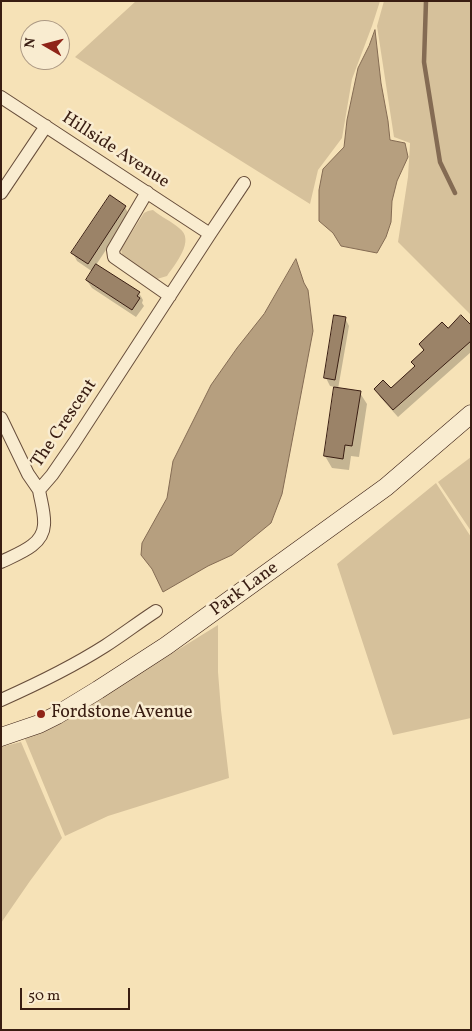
<!DOCTYPE html>
<html>
<head>
<meta charset="utf-8">
<style>
  body { margin:0 }
  #map { position:relative; width:472px; height:1031px; overflow:hidden; background:#f6e2b7; font-family:Vollkorn,serif }
  canvas { display:block }
  .frame { position:absolute; inset:0; border:2px solid #391d12; pointer-events:none }
  .north { position:absolute; left:20px; top:20px; width:50px; height:50px; box-sizing:border-box; background:#f9ecd0; border:1px solid #ac9984; border-radius:50%; rotate:278deg; font-size:14px; font-weight:700; line-height:20px; text-align:center; color:#391d12 }
  .north::after { content:''; display:block; margin:auto; width:18px; height:22px; background:#8f2418; clip-path:polygon(50% 0,100% 100%,50% 72%,0 100%) }
  .scale { position:absolute; left:20px; top:988px; width:110px; height:22px; box-sizing:border-box; border:2px solid #391d12; border-top:0; padding-left:6px; font-size:15px; line-height:18px; white-space:nowrap; color:#391d12; -webkit-text-stroke:4px #f9ecd0; paint-order:stroke }
</style>
</head>
<body>
<div id="map">
<canvas width="472" height="1031"></canvas>
<div class="frame"></div>
<div class="north">N</div>
<div class="scale">50 m</div>
</div>
<script>
const ctx = document.querySelector('canvas').getContext('2d');
ctx.lineJoin = 'round';
function fillPath(path, color) { ctx.fillStyle = color; ctx.fill(path, 'evenodd'); }
function strokePath(path, color, width, dash) { ctx.strokeStyle = color; ctx.lineWidth = width; ctx.lineCap = dash ? 'butt' : 'round'; ctx.setLineDash(dash || []); ctx.stroke(path); }
function label(font, color, halo, rows, align = 'center') {
  ctx.font = font + ' Vollkorn,serif'; ctx.lineWidth = 5; ctx.setLineDash([]); ctx.textBaseline = 'middle'; ctx.strokeStyle = halo; ctx.fillStyle = color; for (const [text, x, y, turn = 0] of rows) {
    ctx.save(); ctx.translate(x, y); ctx.rotate((+turn || 0) * Math.PI / 180); ctx.textAlign = isNaN(turn) ? turn : align; if (halo) ctx.strokeText(text, 0, 0); ctx.fillText(text, 0, 0); ctx.restore();
  }
}
fillPath(new Path2D(`
  M 136,1 L 380,1 L 372,26 L 352,79 L 342,138 L 318,170 L 310,204 L 75,57 Z
  M 384,1 L 471,1 L 471,315 L 398,242 L 408,177 L 410,143 L 394,137 L 377,26 Z
  M 153,210 C 161,217 171,221 179,228 C 196,240 175,264 167,276 L 157,279 L 122,255 L 121,249 L 144,213 L 148,211 Z
  M 471,457 L 471,531 L 438,482 Z
  M 436,483 L 471,537 L 471,718 L 393,735 L 337,564 Z
  M 218,625 L 218,672 L 221,710 L 229,778 L 108,816 L 65,836 L 25,739 L 55,726 Z
  M 21,742 L 62,838 L 30,881 L 1,923 L 1,747 Z`), '#d6c19b');
const water = new Path2D(`
  M 375,30 L 381,83 L 388,121 L 390,140 L 405,143 L 408,157 L 397,181 L 392,201 L 391,222 L 386,237 L 377,253 L 341,246 L 333,233 L 319,221 L 319,190 L 323,169 L 344,147 L 347,120 L 358,68 L 369,46 Z
  M 296,259 L 304,283 L 308,290 L 313,331 L 282,494 L 271,523 L 232,555 L 208,566 L 163,592 L 152,569 L 141,555 L 142,543 L 167,498 L 173,461 L 211,385 L 237,348 L 264,314 Z`);
fillPath(water, '#b69f7f');
strokePath(water, '#846b53', 1);
fillPath(new Path2D(`
  M 125,207 L 129,215 L 96,265 L 139,293 L 143,300 L 142,303 L 144,306 L 136,317 L 92,288 L 87,281 L 93,272 L 77,261 L 73,253 Z
  M 345,318 L 349,326 L 338,389 L 360,393 L 367,404 L 359,457 L 351,456 L 349,470 L 332,468 L 325,456 L 335,387 L 330,386 L 326,378 Z
  M 471,327 L 471,352 L 398,417 L 380,397 L 376,389 L 391,390 L 415,367 L 424,351 L 420,345 L 448,330 Z`), '#0003');
strokePath(new Path2D(`
  M 426,1 L 424,62 L 440,162 L 455,193`), '#846b53', 4.5);
const building = new Path2D(`
  M 110,195 L 126,206 L 88,264 L 71,253 Z
  M 96,264 L 140,292 L 137,296 L 140,298 L 132,310 L 86,280 Z
  M 334,315 L 346,317 L 335,380 L 324,378 Z
  M 461,315 L 471,325 L 471,341 L 393,410 L 374,389 L 383,380 L 391,388 L 415,366 L 411,362 L 424,350 L 419,344 L 442,322 L 448,328 Z
  M 334,387 L 361,391 L 352,446 L 345,445 L 343,459 L 324,456 Z`);
fillPath(building, '#9b8368');
strokePath(building, '#391d12', 1);
const minor = new Path2D(`
  M 1,97 L 210,234
  M 147,192 L 113,250 L 114,257 L 170,296
  M 1,193 L 46,126
  M 1,418 L 28,474 L 39,490
  M 1,562 C 17,554 43,546 44,525 C 45,514 41,502 39,490 L 52,475 L 74,443 L 210,234 L 244,183
  M 1,700 C 37,684 72,667 105,646 C 122,635 139,622 156,611`);
const secondary = new Path2D(`
  M 1,737 L 39,724 L 57,715 L 98,690 L 166,646 L 386,487 L 471,414`);
strokePath(minor, '#684e3b', 14);
strokePath(secondary, '#391d12', 19);
strokePath(minor, '#f9ecd0', 12);
strokePath(secondary, '#f9ecd0', 18);
for (const [x, y, r, color] of [
  [41,714,5,"#8f2418"]
]) { const dot = new Path2D(); dot.arc(x, y, r, 0, 2 * Math.PI); ctx.fillStyle = color; ctx.fill(dot); strokePath(dot, '#f9ecd0', 2); }
label('18px', '#391d12', '#f9ecd0', [
  ["Hillside Avenue",115,151,33],
  ["The Crescent",65,424,-56],
  ["Park Lane",245,590,-36]
]);
label('18px', '#391d12', '#f9ecd0', [
  ["Fordstone Avenue",51,714]
], 'left');
</script>
</body>
</html>
